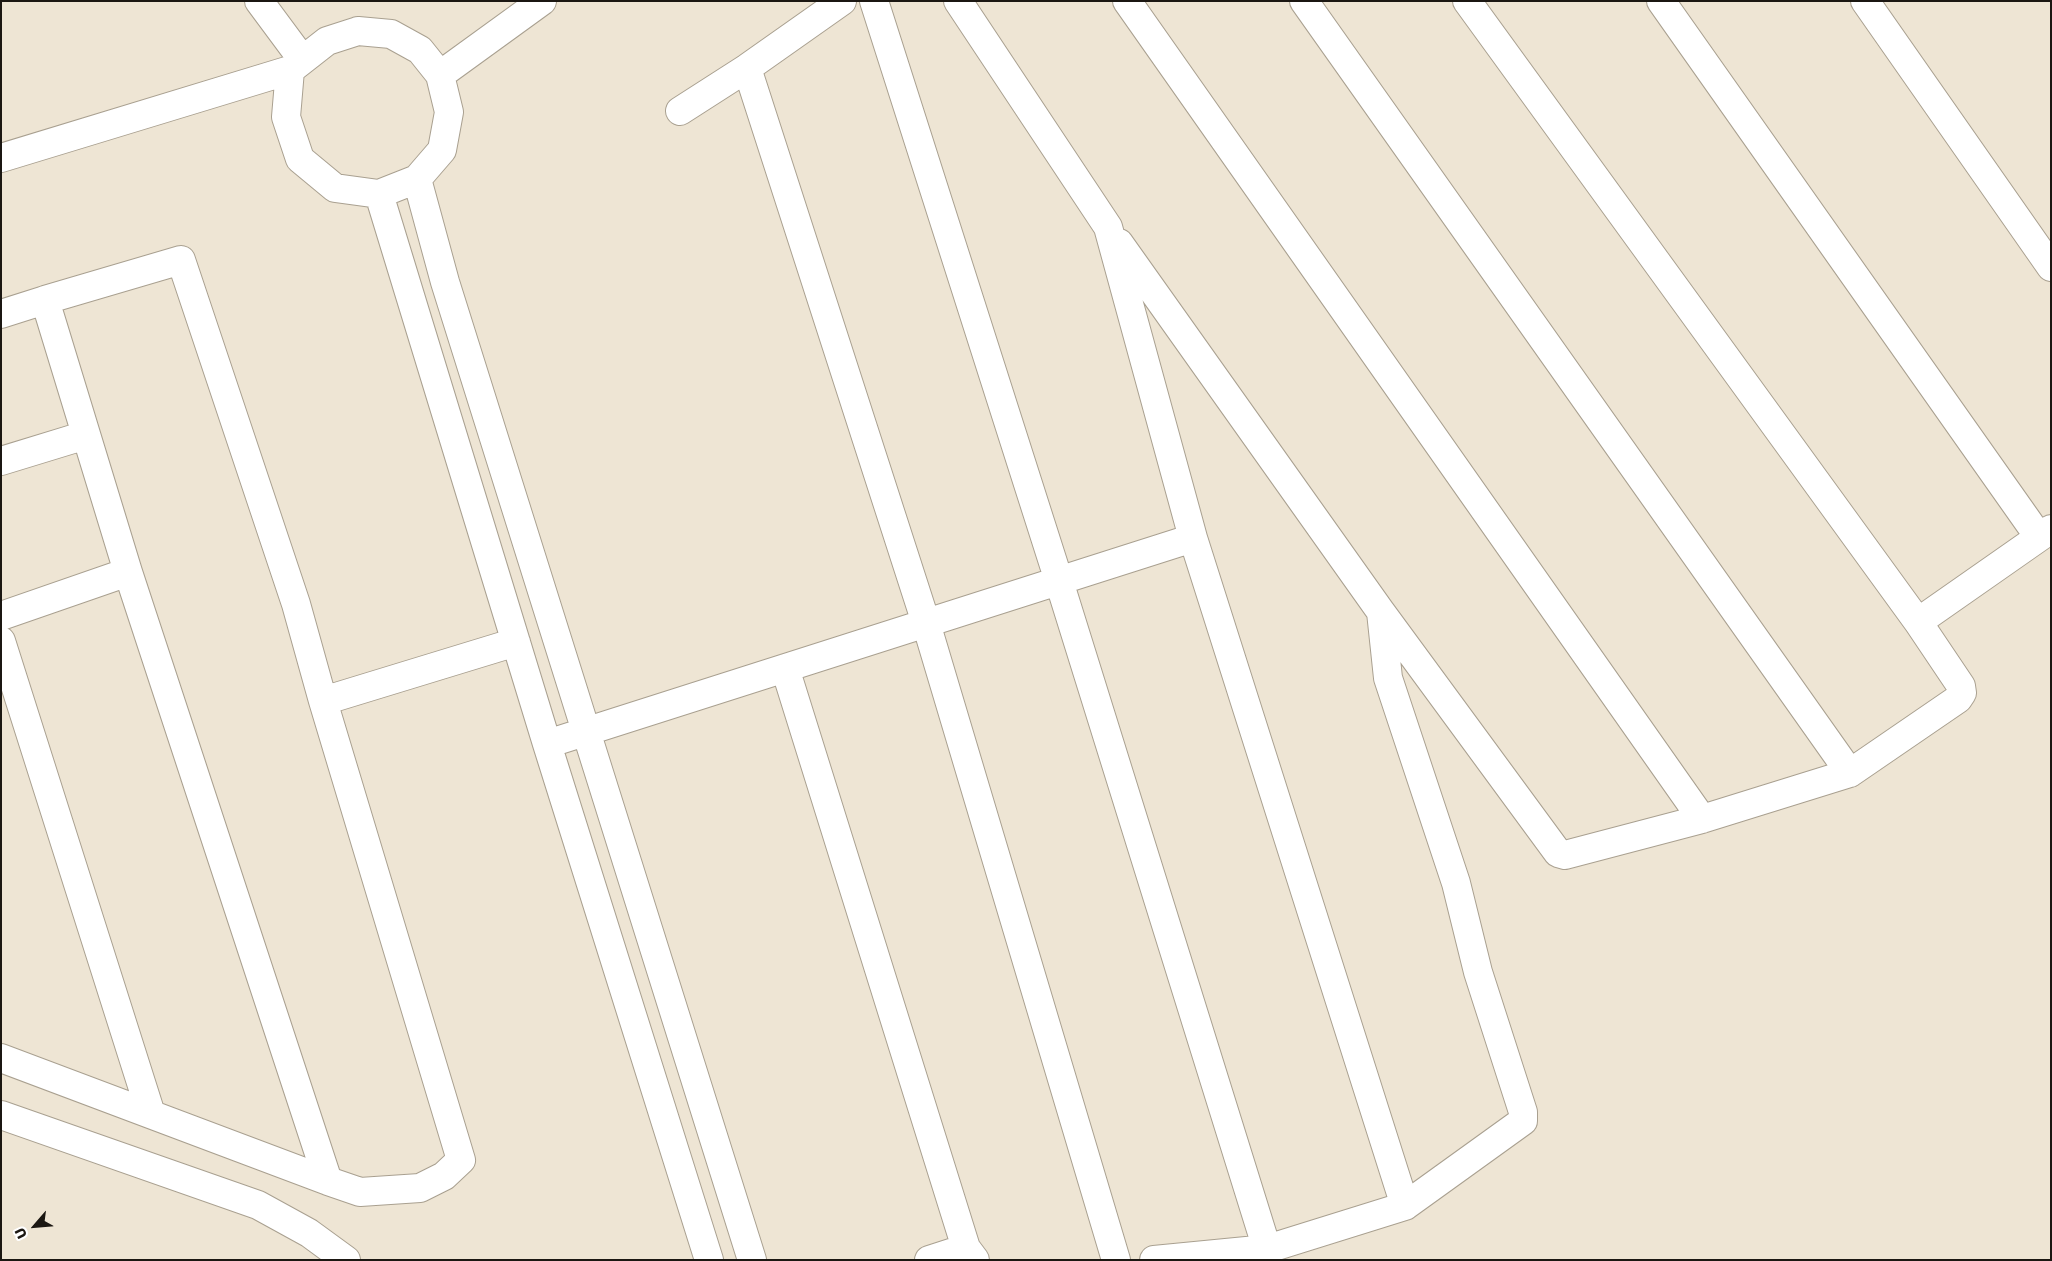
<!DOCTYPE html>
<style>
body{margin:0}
#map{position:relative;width:2052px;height:1261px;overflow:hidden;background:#eee5d4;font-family:Rubik,sans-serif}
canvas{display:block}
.frame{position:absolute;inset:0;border:2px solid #1b1712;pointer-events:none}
.north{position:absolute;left:10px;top:1201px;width:50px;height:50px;-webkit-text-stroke:4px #fff;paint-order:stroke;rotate:243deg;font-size:14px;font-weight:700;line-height:20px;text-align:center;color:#1b1712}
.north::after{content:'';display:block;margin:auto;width:18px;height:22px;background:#1b1712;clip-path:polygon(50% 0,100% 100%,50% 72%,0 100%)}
</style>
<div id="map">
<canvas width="2052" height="1261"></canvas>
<div class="frame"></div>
<div class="north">U</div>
</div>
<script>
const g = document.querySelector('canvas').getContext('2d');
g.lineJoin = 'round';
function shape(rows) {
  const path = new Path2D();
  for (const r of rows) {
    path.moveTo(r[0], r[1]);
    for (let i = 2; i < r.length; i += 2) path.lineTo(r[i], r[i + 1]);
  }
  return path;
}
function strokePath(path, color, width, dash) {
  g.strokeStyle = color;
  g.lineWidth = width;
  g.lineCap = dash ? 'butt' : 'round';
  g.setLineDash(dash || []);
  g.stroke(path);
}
const minor = shape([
 [259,1,302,59],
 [874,1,1059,581,1267,1249],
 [1127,1,1702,819],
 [1304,1,1850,773],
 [1661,1,2039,537],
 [1865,1,2051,267],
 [358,31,391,34,420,50,440,75,449,112,442,150,417,179,379,194,335,188,300,159,286,117,290,70,327,41,358,31],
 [747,68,926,623,1116,1260],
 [440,75,542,1],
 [680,111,747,68,842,1],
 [1,158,290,70],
 [417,179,445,282,752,1260],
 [379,194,547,744,709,1260],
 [1119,243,1381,612],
 [1,314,45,300],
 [1,461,86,435],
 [1193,538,1405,1206],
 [1,616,128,572],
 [1918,622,2051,529],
 [1,641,151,1114],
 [785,668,966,1248],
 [323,701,461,1160,444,1176,420,1188,360,1192,328,1181,128,572,45,300,181,260,296,604,323,701,516,642],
 [547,744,1193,538,1108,227,958,1],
 [1,1058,328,1181],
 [1,1115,258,1205,309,1233,346,1260],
 [929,1260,966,1248,975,1260],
 [1154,1260,1267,1249,1405,1206,1523,1121,1523,1112,1478,972,1456,883,1388,678,1381,612,1558,853,1565,855,1702,819,1850,773,1958,699,1962,693,1961,686,1918,622,1467,1]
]);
strokePath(minor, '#a9a090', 30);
strokePath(minor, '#fff', 28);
</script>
